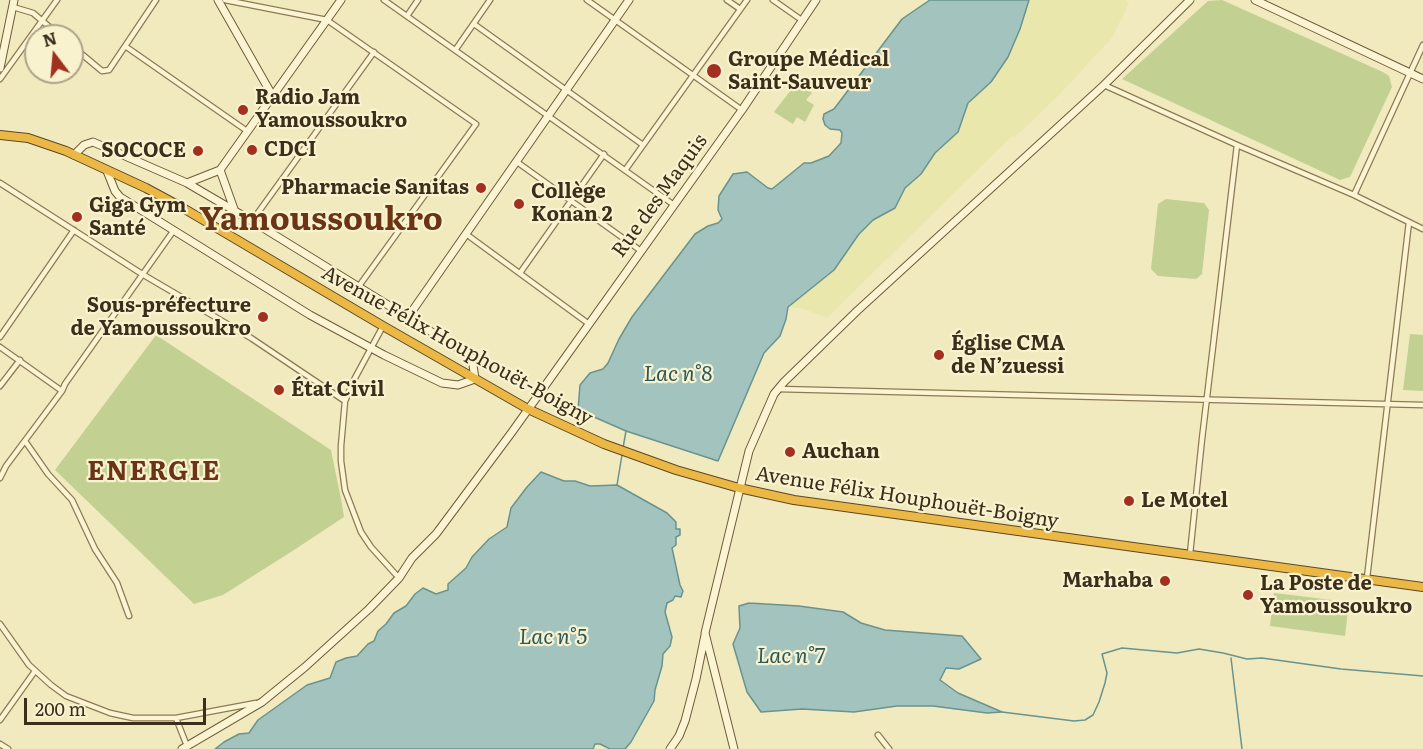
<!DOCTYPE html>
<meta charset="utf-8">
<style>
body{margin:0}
#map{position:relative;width:1423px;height:749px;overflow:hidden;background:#f2eabf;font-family:Literata,serif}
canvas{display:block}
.north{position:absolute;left:24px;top:24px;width:60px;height:60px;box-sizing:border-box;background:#f9f2cf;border:2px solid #ada487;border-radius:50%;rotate:344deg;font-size:16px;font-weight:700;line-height:24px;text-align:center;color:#3b2f1b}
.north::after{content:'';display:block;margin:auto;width:21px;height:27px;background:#a22f1f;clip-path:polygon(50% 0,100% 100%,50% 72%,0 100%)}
.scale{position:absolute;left:24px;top:698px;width:182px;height:27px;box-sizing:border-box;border:3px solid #3b2f1b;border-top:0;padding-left:8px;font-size:18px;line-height:21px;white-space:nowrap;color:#3b2f1b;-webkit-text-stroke:4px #f9f2cf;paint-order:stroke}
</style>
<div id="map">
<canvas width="1423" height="749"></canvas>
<div class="north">N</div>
<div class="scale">200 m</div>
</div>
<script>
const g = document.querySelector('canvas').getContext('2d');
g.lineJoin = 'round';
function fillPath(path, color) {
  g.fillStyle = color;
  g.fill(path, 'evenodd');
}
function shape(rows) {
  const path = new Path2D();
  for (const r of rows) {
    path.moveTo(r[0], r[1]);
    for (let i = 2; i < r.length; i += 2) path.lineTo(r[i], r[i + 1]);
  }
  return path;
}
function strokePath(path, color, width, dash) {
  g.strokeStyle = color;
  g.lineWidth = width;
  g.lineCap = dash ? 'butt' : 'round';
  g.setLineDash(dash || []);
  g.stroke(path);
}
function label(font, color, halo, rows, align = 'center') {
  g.font = font + ' Literata,serif';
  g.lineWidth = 4.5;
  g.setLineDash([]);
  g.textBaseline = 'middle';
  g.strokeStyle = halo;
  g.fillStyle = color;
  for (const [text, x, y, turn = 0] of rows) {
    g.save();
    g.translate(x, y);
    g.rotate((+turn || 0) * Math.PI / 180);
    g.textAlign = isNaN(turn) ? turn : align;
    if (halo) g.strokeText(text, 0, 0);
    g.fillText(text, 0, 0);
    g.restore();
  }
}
fillPath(shape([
 [1029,0,1126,0,1129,4,1111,39,1058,96,1014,138,1012,136,827,318,804,309,788,307,834,270,859,234,873,220,895,208,905,188,921,174,935,153,950,140,968,103,981,92,1020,29]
]), '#e9e7ab');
fillPath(shape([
 [1222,0,1383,72,1389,76,1392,87,1350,177,1340,180,1122,79,1208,1],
 [797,82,812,93,806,100,814,105,805,122,797,117,793,124,774,112],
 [1166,199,1204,203,1209,210,1202,274,1196,279,1158,276,1151,269,1158,204],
 [1410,334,1423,335,1423,391,1403,390],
 [156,335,331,450,342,504,344,517,294,550,223,595,194,604,55,470],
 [1274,593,1349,602,1345,636,1270,626]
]), '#c2d192');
const water = shape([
 [930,0,1029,0,1020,29,1008,57,991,82,968,103,958,132,935,153,921,174,905,188,895,208,873,220,859,234,834,270,788,307,786,319,780,336,764,353,718,461,626,431,578,410,580,385,590,373,603,369,608,363,619,339,632,317,695,234,708,226,718,223,722,219,718,210,719,196,733,174,747,172,768,188,772,189,804,163,811,163,829,156,841,143,842,133,840,130,830,129,825,125,823,119,824,114,834,109,902,19,930,0],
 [541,472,564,481,575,481,590,486,617,485,667,513,676,522,676,529,680,529,680,535,676,537,676,545,672,548,680,585,683,591,681,597,675,596,673,600,667,603,665,612,672,637,670,646,663,654,662,666,655,690,654,701,631,742,625,749,610,749,600,744,595,744,593,749,215,749,224,742,239,734,249,733,258,720,307,685,330,678,336,662,346,658,357,656,368,644,374,641,378,631,386,624,394,613,406,606,415,594,423,588,436,594,448,590,448,584,466,568,472,557,489,539,507,527,511,508,527,487,541,472],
 [749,603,799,606,843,612,861,623,885,630,962,636,981,659,959,669,946,668,940,680,958,693,1002,712,987,713,933,706,897,706,854,712,802,709,761,712,747,692,733,644,740,628,739,606,749,603]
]);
fillPath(water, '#a3c4be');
strokePath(water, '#69938e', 1.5);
strokePath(shape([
 [623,448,626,431],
 [617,485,622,455],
 [1231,658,1242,749],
 [1002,712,1074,721,1085,720,1093,715,1099,702,1105,683,1107,673,1102,654,1122,648,1177,653,1199,649,1223,653,1247,659,1262,658,1341,669,1423,676]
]), '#69938e', 1.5);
const street = shape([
 [225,0,327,20,476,124,359,286],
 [384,0,674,205],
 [587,0,742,110],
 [727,0,740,9],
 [773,0,803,21],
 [13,7,33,13,60,36],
 [407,16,418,0],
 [474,24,643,145],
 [72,46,102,71,109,70,156,0],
 [125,46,247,131],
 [456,49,490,0],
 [0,79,57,0],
 [1104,85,1237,145,1354,195,1423,229],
 [517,162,641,251],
 [626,169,747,0],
 [0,183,142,274,251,338,345,401],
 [1354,195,1423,45],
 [252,221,374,52],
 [466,234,589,324],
 [520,273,604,154],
 [383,326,355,378,345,401,341,446,341,461,345,490,361,532,371,547,399,578],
 [0,337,74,230],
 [0,347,62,391],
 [0,386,20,360],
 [778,389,1423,405],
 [25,441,48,474,72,500,95,549,117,583,129,616],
 [0,478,6,466,62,391,65,384,174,230],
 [1190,554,1202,439,1237,145],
 [1367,578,1409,222],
 [0,624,29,665,51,685,66,696,110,713,133,718,176,718,256,703],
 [176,718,187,746],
 [0,720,35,671],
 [878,735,889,749],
 [0,744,8,749]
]);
const secondary = shape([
 [218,0,272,95],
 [1255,0,1423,79],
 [0,68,14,0],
 [74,155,84,145,93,142,187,183,252,221,464,352,472,358,475,379,458,385,442,383,384,355,310,315,120,197,115,191,107,171],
 [220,170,234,209],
 [187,183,220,170,341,0],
 [408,317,629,0],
 [182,749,262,702,305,667,369,609,399,578,412,558,436,534,512,432,742,110,816,0],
 [670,749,679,736,685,721,696,679,705,635],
 [734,749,705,633,749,451,774,394,784,382,857,311,1104,85,1190,0]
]);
const highway = shape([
 [0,135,28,138,66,151,146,188,183,208,383,326,528,409,604,444,676,470,739,488,794,500,1423,587]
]);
strokePath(street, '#8d7a55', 7);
strokePath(secondary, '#6f5b39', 9);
strokePath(highway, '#5a472a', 10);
strokePath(street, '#fcf5d3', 4.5);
strokePath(secondary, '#fcf5d3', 7);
strokePath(highway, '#ebb846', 8);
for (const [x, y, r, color] of [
 [714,71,8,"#a22f1f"],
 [243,110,6,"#a22f1f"],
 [252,150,6,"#a22f1f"],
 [198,151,6,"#a22f1f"],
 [481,188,6,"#a22f1f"],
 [519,204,6,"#a22f1f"],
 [77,217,6,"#a22f1f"],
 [263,317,6,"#a22f1f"],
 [939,355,6,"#a22f1f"],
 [279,390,6,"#a22f1f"],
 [790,452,6,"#a22f1f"],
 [1129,501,6,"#a22f1f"],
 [1165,581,6,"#a22f1f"],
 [1248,595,6,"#a22f1f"]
]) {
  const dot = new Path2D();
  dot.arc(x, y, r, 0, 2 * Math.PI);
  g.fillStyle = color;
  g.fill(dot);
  strokePath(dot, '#f9f2cf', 2);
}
label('bold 20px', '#3b2f1b', '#f9f2cf', [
 ["Groupe Médical",728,60],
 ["Saint-Sauveur",728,83],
 ["Radio Jam",255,98],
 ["Yamoussoukro",255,121],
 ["CDCI",264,150],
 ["SOCOCE",186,151,"right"],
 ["Pharmacie Sanitas",469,188,"right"],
 ["Collège",531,192],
 ["Konan 2",531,215],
 ["Giga Gym",89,206],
 ["Santé",89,229],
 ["Sous-préfecture",251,306,"right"],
 ["de Yamoussoukro",251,329,"right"],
 ["Église CMA",951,344],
 ["de N’zuessi",951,367],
 ["État Civil",291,390],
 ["Auchan",802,452],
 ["Le Motel",1141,501],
 ["Marhaba",1153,581,"right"],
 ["La Poste de",1260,584],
 ["Yamoussoukro",1260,607]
], 'left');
label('20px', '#3b2f1b', '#f9f2cf', [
 ["Rue des Maquis",660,196,-54],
 ["Avenue Félix Houphouët-Boigny",457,346,29],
 ["Avenue Félix Houphouët-Boigny",907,498,9]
]);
label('italic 21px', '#29595c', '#f9f2cf', [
 ["Lac n°8",678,375],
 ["Lac n°5",553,638],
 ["Lac n°7",791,657]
]);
g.letterSpacing = '1.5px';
label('bold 26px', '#6c3416', '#f9f2cf', [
 ["ENERGIE",154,472]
]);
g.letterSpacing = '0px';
label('bold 32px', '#6c3416', '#f9f2cf', [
 ["Yamoussoukro",321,221]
]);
</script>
